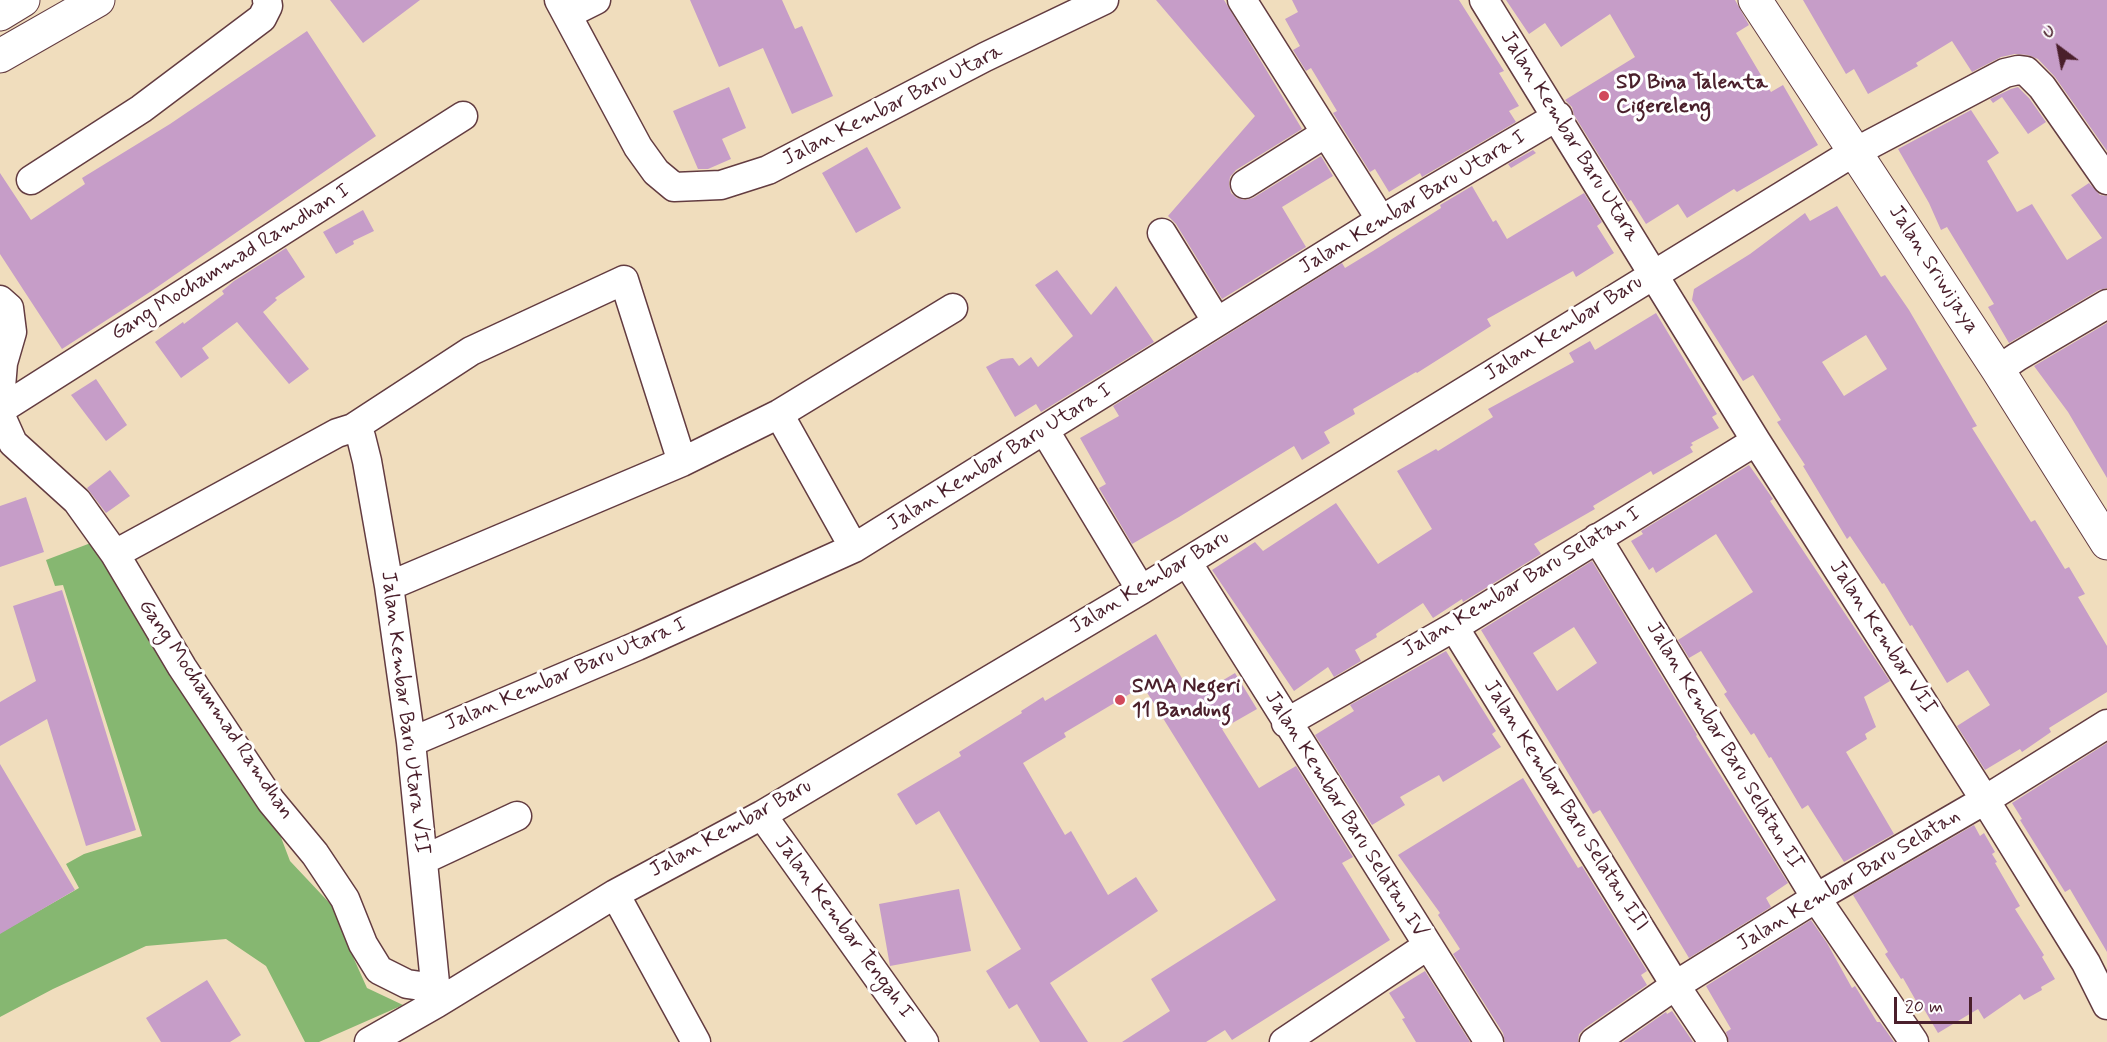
<!DOCTYPE html>
<style>
body{margin:0}
#map{position:relative;width:2107px;height:1042px;overflow:hidden;background:#f0ddbd;font-family:Mynerve,sans-serif}
canvas{display:block}
.north{position:absolute;left:2029px;top:18px;width:60px;height:60px;-webkit-text-stroke:4px #fff;paint-order:stroke;rotate:328deg;font-size:16px;font-weight:700;line-height:24px;text-align:center;color:#4a1f2b}
.north::after{content:'';display:block;margin:auto;width:21px;height:27px;background:#4a1f2b;clip-path:polygon(50% 0,100% 100%,50% 72%,0 100%)}
.scale{position:absolute;left:1894px;top:997px;width:78px;height:27px;box-sizing:border-box;border:3px solid #4a1f2b;border-top:0;padding-left:8px;font-size:18px;line-height:21px;white-space:nowrap;color:#4a1f2b;-webkit-text-stroke:4px #fff;paint-order:stroke}
</style>
<div id="map">
<canvas width="2107" height="1042"></canvas>
<div class="north">U</div>
<div class="scale">20 m</div>
</div>
<script>
const g = document.querySelector('canvas').getContext('2d');
g.lineJoin = 'round';
function fillPath(path, color) {
  g.fillStyle = color;
  g.fill(path, 'evenodd');
}
function shape(rows) {
  const path = new Path2D();
  for (const r of rows) {
    path.moveTo(r[0], r[1]);
    for (let i = 2; i < r.length; i += 2) path.lineTo(r[i], r[i + 1]);
  }
  return path;
}
function strokePath(path, color, width, dash) {
  g.strokeStyle = color;
  g.lineWidth = width;
  g.lineCap = dash ? 'butt' : 'round';
  g.setLineDash(dash || []);
  g.stroke(path);
}
function label(font, color, halo, rows, align = 'center') {
  g.font = font + ' Mynerve,sans-serif';
  g.lineWidth = 6;
  g.setLineDash([]);
  g.textBaseline = 'middle';
  g.strokeStyle = halo;
  g.fillStyle = color;
  for (const [text, x, y, turn = 0] of rows) {
    g.save();
    g.translate(x, y);
    g.rotate((+turn || 0) * Math.PI / 180);
    g.textAlign = isNaN(turn) ? turn : align;
    if (halo) g.strokeText(text, 0, 0);
    g.fillText(text, 0, 0);
    g.restore();
  }
}
fillPath(shape([
 [96,541,274,819,290,861,338,912,354,959,367,988,403,1005,319,1042,305,1042,266,966,226,939,146,946,53,989,0,1017,0,933,79,888,66,864,84,854,142,836,63,585,55,586,46,560]
]), '#86b771');
fillPath(shape([
 [330,0,420,0,363,43],
 [690,0,782,0,795,29,802,26,833,96,792,114,763,48,719,67],
 [1156,0,1224,0,1302,129,1236,170,1230,177,1229,184,1231,193,1237,198,1245,200,1253,198,1321,156,1333,176,1282,207,1306,247,1222,299,1176,224,1168,216,1255,116],
 [1292,0,1459,0,1504,71,1499,73,1519,106,1509,111,1516,122,1422,177,1420,173,1389,192,1375,169,1370,172,1333,113,1337,111,1311,68,1306,71,1293,50,1300,46,1285,19,1298,12],
 [1506,0,1735,0,1749,25,1736,33,1771,92,1783,85,1818,145,1737,192,1734,189,1687,218,1678,204,1646,224,1631,200,1628,202,1574,115,1572,107,1565,100,1635,57,1610,14,1561,47,1545,23,1529,34],
 [1803,0,2107,0,2107,151,2055,77,2038,59,2028,55,2015,54,2001,57,1972,72,1952,41,1916,63,1918,66,1868,94,1854,69,1846,74],
 [307,31,376,136,153,290,62,349,0,254,0,173,31,220,85,184,82,178,170,124],
 [729,87,746,128,722,139,731,159,708,169,698,169,673,111],
 [2018,87,2029,98,2046,122,2028,134,2002,97,1993,103,1990,99,2011,89],
 [1971,110,1999,153,1987,161,2017,212,2032,204,2067,260,2102,238,2071,195,2089,183,2100,195,2107,196,2107,288,2099,290,2009,343,1988,307,1994,304,1947,227,1941,230,1929,203,1898,149],
 [867,147,901,208,856,233,822,173],
 [1533,150,1536,153,1511,168,1508,164],
 [1472,186,1493,222,1496,220,1507,239,1584,193,1602,222,1597,226,1614,253,1576,277,1573,271,1487,319,1491,326,1417,373,1416,372,1353,409,1355,414,1324,432,1330,443,1302,460,1294,446,1179,517,1132,544,1099,488,1106,484,1080,438,1119,416,1113,406,1342,263,1345,268,1373,251,1441,208,1440,205],
 [1837,206,1881,277,1885,275,1909,310,1977,426,1972,428,2031,522,2035,520,2065,569,2069,567,2085,594,2078,597,2107,646,2107,692,2049,728,2051,732,2022,752,2020,749,1985,770,1957,726,1990,705,1968,670,1947,683,1912,625,1910,626,1884,583,1882,584,1850,536,1847,539,1803,466,1805,465,1777,422,1781,420,1753,375,1743,381,1692,300,1694,289,1750,254,1805,213,1810,221],
 [1866,335,1887,369,1844,396,1822,362],
 [363,210,374,231,353,241,354,244,336,254,323,232],
 [286,248,305,277,275,298,277,300,263,312,309,369,289,384,237,322,202,348,209,358,181,378,155,342,183,322,184,324,224,294,222,291,234,281],
 [1057,270,1091,315,1116,286,1154,342,1041,412,1036,404,1015,417,986,367,1001,359,1013,358,1019,366,1031,357,1038,367,1073,336,1035,285],
 [1656,313,1717,414,1712,417,1719,428,1691,443,1693,445,1690,447,1693,452,1653,475,1651,471,1593,506,1595,509,1534,544,1541,554,1463,602,1462,599,1433,618,1423,603,1376,634,1377,637,1355,650,1361,661,1334,677,1328,667,1294,691,1212,570,1255,542,1263,551,1336,503,1378,564,1432,529,1397,471,1436,449,1438,451,1493,417,1488,409,1574,362,1569,353,1590,341,1595,350],
 [2107,323,2107,478,2068,412,2034,366],
 [96,379,127,425,106,441,71,395],
 [1749,465,1773,499,1770,501,1890,681,1864,697,1876,727,1865,734,1867,739,1846,752,1894,834,1844,862,1808,805,1802,809,1771,757,1769,758,1754,733,1751,735,1724,694,1727,692,1701,651,1689,658,1678,640,1753,592,1716,534,1656,573,1653,567,1649,570,1631,541,1643,534,1641,531],
 [110,470,130,496,106,513,87,488],
 [26,497,44,552,0,567,0,506],
 [1592,561,1697,735,1696,736,1788,883,1766,898,1771,907,1689,958,1600,810,1593,814,1481,630],
 [1574,627,1597,663,1557,691,1533,653],
 [62,590,136,830,86,846,47,719,0,746,0,702,36,681,13,606],
 [1156,634,1190,692,1196,688,1200,694,1235,673,1257,709,1222,729,1259,788,1296,766,1353,857,1342,863,1390,940,1232,1040,1225,1030,1206,1042,1122,1042,1170,1011,1151,979,1276,900,1143,686,1064,733,1066,737,1023,763,1065,835,1071,831,1108,895,1136,877,1158,911,1050,983,1088,1042,1040,1042,1017,1004,1009,1009,986,971,1021,949,939,811,916,825,897,794,961,756,959,752,1022,713,1021,711,1043,697,1045,701],
 [1446,651,1496,731,1492,734,1501,747,1443,782,1439,775,1400,797,1405,805,1372,825,1315,735,1354,711,1350,705],
 [2107,743,2107,952,2070,889,2065,892,2020,820,2022,819,2012,803],
 [0,764,75,890,0,934],
 [1523,778,1578,868,1582,866,1647,971,1641,975,1647,985,1585,1028,1579,1034,1578,1042,1505,1042,1503,1033,1453,954,1460,949,1438,915,1440,913,1398,855],
 [1974,825,1980,836,1984,833,1995,852,1992,854,1997,862,1995,863,2020,906,2015,909,2044,955,2042,957,2055,979,2041,987,2042,990,2024,1000,2020,994,1984,1019,1978,1009,1938,1033,1921,1004,1919,1006,1903,978,1901,979,1885,954,1888,952,1853,895],
 [959,889,971,951,890,966,879,904],
 [1811,920,1827,943,1852,988,1855,986,1877,1022,1880,1022,1894,1042,1729,1042,1726,1032,1731,1029,1706,986],
 [1425,971,1470,1042,1416,1042,1402,1019,1405,1018,1389,993],
 [207,980,241,1035,230,1042,161,1042,146,1018],
 [1672,1011,1693,1042,1623,1042,1666,1012,1667,1014]
]), '#c69dc8');
const minor = shape([
 [559,0,638,147,656,172,674,187,721,185,768,170,985,57,1104,0],
 [1242,0,1381,220],
 [1484,0,1756,441,1985,800,2086,963,2107,1005],
 [568,14,596,0],
 [31,180,141,109,262,18,268,6,267,0],
 [1245,184,1326,133],
 [1162,233,1217,322],
 [0,300,9,308,12,332,3,363,0,399],
 [1998,370,2017,357,2107,304],
 [0,410,463,116],
 [0,414,13,443,77,501,115,554,182,667,271,801,315,854,345,899,363,944,379,970,407,984,435,988],
 [779,414,854,548],
 [353,428,361,437,367,461,389,586,411,742,437,1003],
 [1045,431,1141,590],
 [1597,538,1816,898,1914,1042],
 [115,554,337,433,353,428,471,351,624,280,682,462],
 [1187,562,1489,1042],
 [389,586,682,462,779,414,953,308],
 [1454,627,1677,988,1713,1042],
 [1286,723,1454,627,1756,441],
 [411,742,637,646,854,548,1381,220,1558,116],
 [762,815,924,1042],
 [423,860,517,816],
 [615,894,696,1042],
 [369,1042,437,1003,615,894,762,815,1141,590,1844,158,2005,73,2018,70,2026,71,2042,87,2107,180],
 [1284,1042,1427,946],
 [1594,1042,1676,985,1816,898,1985,800,2107,724]
]);
const major = shape([
 [1755,0,1998,370,2107,543],
 [0,14,23,0],
 [0,56,98,0]
]);
strokePath(minor, '#633c41', 31);
strokePath(major, '#633c41', 35);
strokePath(minor, '#fff', 28);
strokePath(major, '#fff', 33);
for (const [x, y, r, color] of [
 [1604,96,6,"#d1495b"],
 [1120,700,6,"#d1495b"]
]) {
  const dot = new Path2D();
  dot.arc(x, y, r, 0, 2 * Math.PI);
  g.fillStyle = color;
  g.fill(dot);
  strokePath(dot, '#fff', 2);
}
label('bold 21px', '#4a1f2b', '#fff', [
 ["SD Bina Talenta",1616,84],
 ["Cigereleng",1616,108],
 ["SMA Negeri",1132,688],
 ["11 Bandung",1132,712]
], 'left');
label('21px', '#4a1f2b', '#fff', [
 ["Jalan Kembar Baru Utara",893,106,-27],
 ["Jalan Kembar Baru Utara",1569,137,58],
 ["Jalan Kembar Baru Utara I",1413,203,-31],
 ["Gang Mochammad Ramdhan I",231,263,-32],
 ["Jalan Sriwijaya",1933,270,57],
 ["Jalan Kembar Baru",1564,329,-32],
 ["Jalan Kembar Baru Utara I",1000,458,-32],
 ["Jalan Kembar Baru",1150,583,-31],
 ["Jalan Kembar Baru Selatan I",1522,583,-31],
 ["Jalan Kembar VII",1882,638,57],
 ["Jalan Kembar Baru Utara I",566,675,-23],
 ["Gang Mochammad Ramdhan",215,710,56],
 ["Jalan Kembar Baru Utara VII",404,713,83],
 ["Jalan Kembar Baru Selatan II",1724,746,59],
 ["Jalan Kembar Baru Selatan III",1565,806,58],
 ["Jalan Kembar Baru Selatan IV",1345,815,58],
 ["Jalan Kembar Baru",731,829,-29],
 ["Jalan Kembar Baru Selatan",1849,881,-31],
 ["Jalan Kembar Tengah I",843,928,54]
]);
</script>
